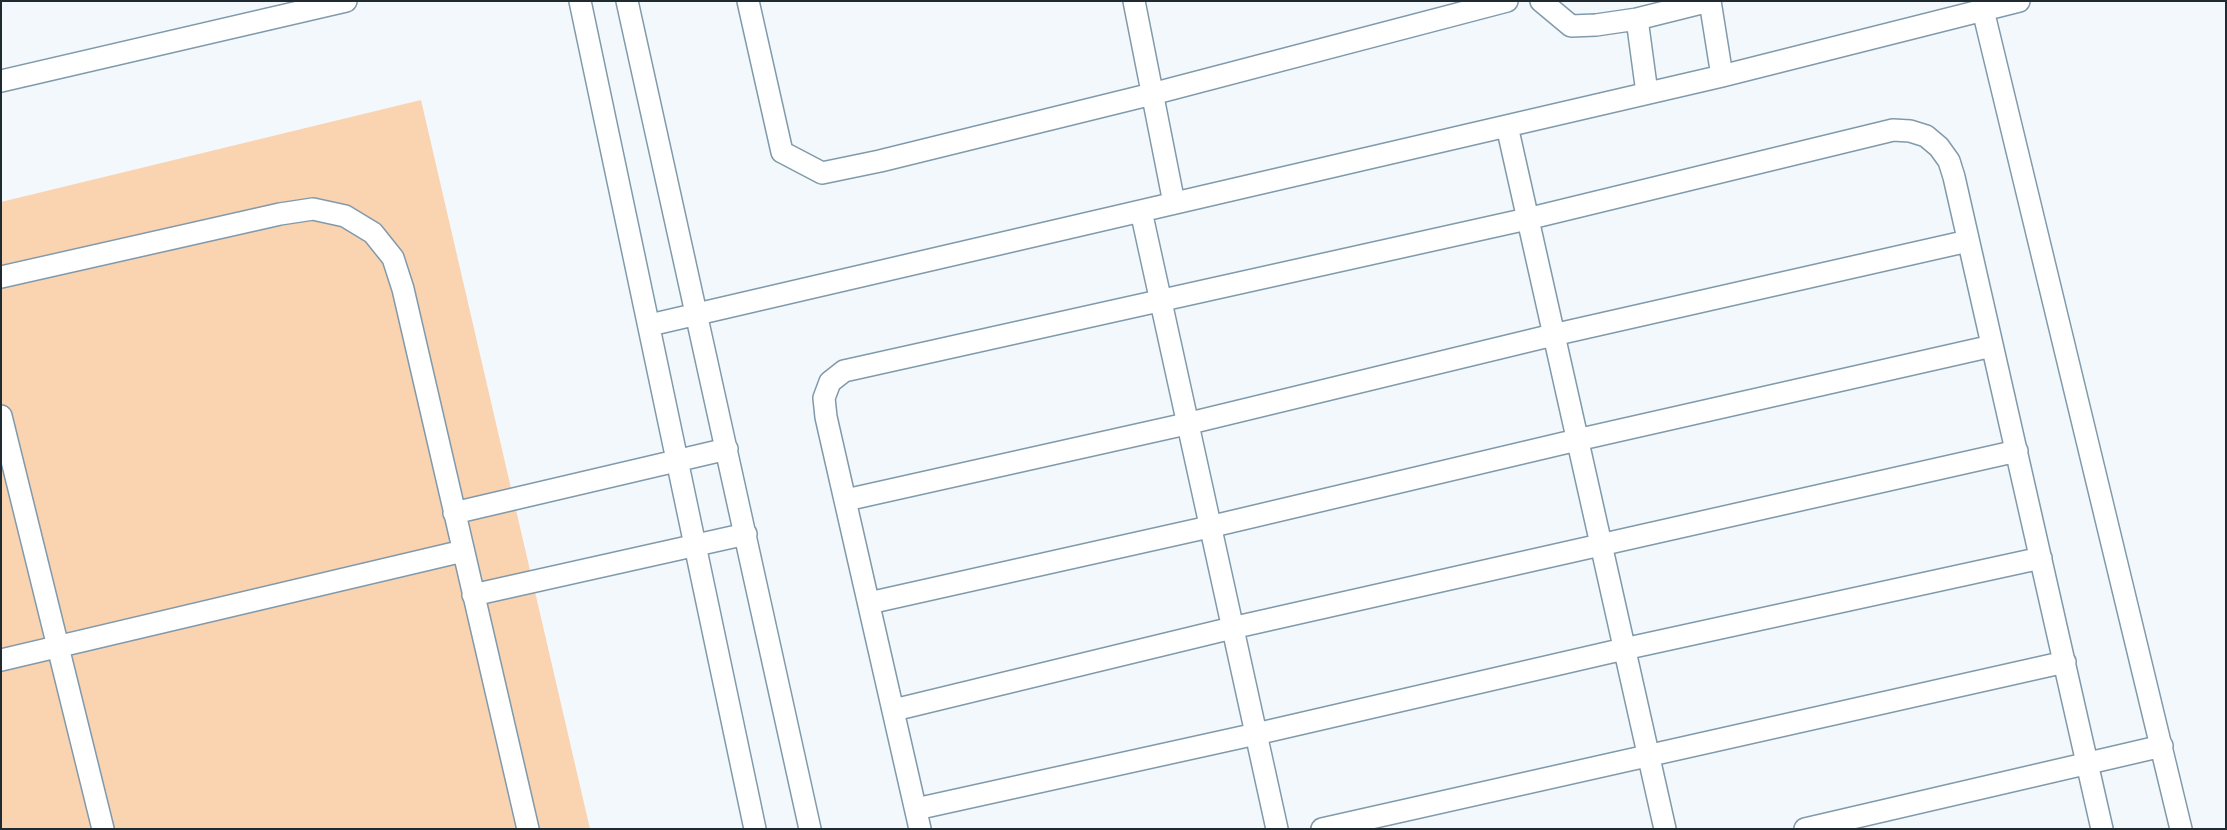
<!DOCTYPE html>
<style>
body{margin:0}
#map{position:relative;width:2227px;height:830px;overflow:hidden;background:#f3f8fc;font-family:"Source Sans 3",sans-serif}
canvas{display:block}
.frame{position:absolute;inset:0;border:2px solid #202a31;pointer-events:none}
</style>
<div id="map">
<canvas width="2227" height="830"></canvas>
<div class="frame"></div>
</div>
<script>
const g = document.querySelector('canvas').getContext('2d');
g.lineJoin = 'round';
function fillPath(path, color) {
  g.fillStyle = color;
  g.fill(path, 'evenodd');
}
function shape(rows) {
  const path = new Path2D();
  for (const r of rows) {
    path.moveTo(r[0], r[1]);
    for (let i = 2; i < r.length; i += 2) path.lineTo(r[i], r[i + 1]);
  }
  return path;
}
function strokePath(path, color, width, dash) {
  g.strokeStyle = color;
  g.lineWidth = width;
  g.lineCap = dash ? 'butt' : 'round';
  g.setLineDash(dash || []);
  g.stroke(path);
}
fillPath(shape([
 [421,100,590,829,1,829,1,202]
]), '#fad3b0');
const lane = shape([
 [580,1,755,829],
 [627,1,810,829],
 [748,1,782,152,822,173,880,161,1152,94,1507,1],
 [1134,1,1174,203],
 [1541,1,1571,26,1596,25,1637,19,1647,93],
 [1710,1,1722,76],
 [1983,10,2181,829],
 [1637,19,1709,1],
 [1,81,346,1],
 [1507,126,1665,829],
 [1141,211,1277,829],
 [1,277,280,214,313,209,345,216,373,233,393,258,403,289,528,829],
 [650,325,1722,76,2019,1],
 [1,416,103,829],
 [846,500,1186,424,1553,335,1968,241],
 [454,513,727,449],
 [473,595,746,534],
 [869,603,1209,527,1577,440,1992,346],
 [1,660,463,551],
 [894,710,1232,628,2017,451],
 [916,809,1256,734,1624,649,2041,558],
 [920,829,826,417,824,398,830,382,844,371,1527,219,1893,130,1910,131,1926,136,1939,147,1949,161,1954,177,2102,829],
 [1322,829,2065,662],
 [1805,829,2162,746]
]);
strokePath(lane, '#819aab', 24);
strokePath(lane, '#fff', 21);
</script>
